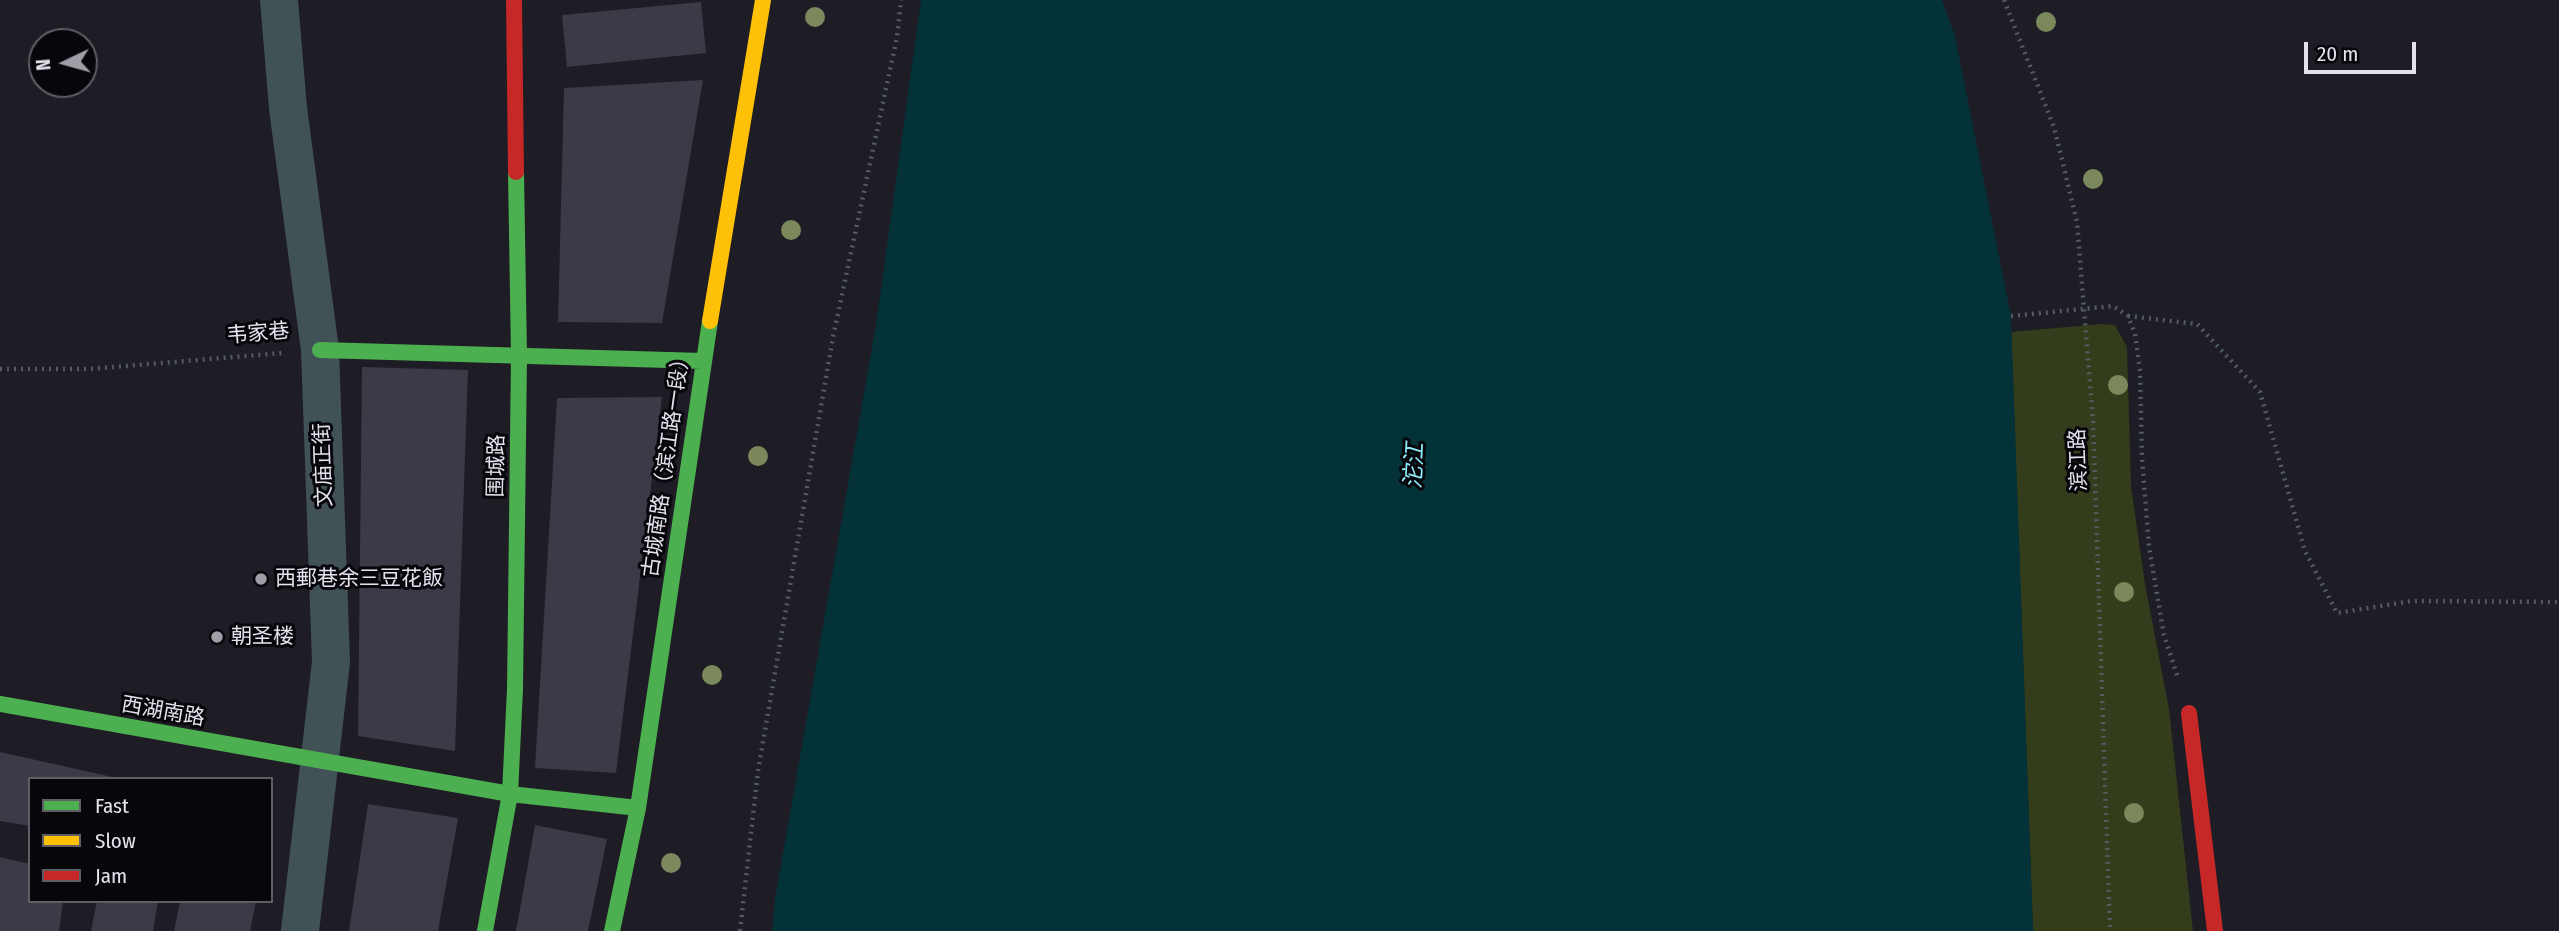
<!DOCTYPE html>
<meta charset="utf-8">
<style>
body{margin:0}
#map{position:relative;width:2559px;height:931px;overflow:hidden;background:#1e1c24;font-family:"Fira Sans Condensed",sans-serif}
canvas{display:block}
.legend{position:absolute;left:28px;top:777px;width:245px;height:126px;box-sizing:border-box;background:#07060b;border:2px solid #5f5e65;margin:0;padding:9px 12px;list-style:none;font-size:21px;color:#e4e2ec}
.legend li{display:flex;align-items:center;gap:14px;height:35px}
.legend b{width:35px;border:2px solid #5f5e65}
.north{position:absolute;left:28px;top:28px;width:70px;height:70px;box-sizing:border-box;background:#07060b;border:2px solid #5f5e65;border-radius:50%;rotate:265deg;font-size:19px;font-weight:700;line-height:28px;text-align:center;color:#e4e2ec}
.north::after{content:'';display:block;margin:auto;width:24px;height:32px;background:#9f9da6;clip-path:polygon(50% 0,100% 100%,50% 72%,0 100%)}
.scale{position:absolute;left:2304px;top:42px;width:112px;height:32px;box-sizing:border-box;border:4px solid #e4e2ec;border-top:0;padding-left:9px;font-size:21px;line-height:24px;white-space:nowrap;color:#e4e2ec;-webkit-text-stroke:5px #07060b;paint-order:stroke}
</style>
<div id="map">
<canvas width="2559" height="931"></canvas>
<ul class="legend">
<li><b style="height:9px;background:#4caf50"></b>Fast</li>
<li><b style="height:9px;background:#ffc107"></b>Slow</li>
<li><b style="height:9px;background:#c62828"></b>Jam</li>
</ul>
<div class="north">N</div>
<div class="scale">20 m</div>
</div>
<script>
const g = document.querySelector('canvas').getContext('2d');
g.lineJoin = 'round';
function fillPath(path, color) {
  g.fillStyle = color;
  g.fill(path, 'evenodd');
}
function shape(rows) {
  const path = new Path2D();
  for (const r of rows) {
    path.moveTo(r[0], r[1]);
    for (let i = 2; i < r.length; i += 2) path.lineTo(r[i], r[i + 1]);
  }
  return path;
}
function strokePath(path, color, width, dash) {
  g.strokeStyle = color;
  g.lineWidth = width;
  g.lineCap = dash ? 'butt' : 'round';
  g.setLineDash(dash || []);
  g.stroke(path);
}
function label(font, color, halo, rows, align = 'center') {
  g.font = font + ' "Fira Sans Condensed","Noto Sans SC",sans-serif';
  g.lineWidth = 6;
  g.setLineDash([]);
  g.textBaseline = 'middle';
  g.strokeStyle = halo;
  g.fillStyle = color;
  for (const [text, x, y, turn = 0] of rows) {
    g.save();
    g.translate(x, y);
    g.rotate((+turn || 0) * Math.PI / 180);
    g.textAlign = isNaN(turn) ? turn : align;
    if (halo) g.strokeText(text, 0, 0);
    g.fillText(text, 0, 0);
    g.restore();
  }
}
fillPath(shape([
 [2101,324,2115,325,2127,347,2131,486,2145,584,2169,709,2193,931,2033,931,2011,332]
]), '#333c1b');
fillPath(shape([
 [921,0,1942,0,1955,36,2011,316,2033,931,772,931,775,899,876,325]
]), '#033339');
fillPath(shape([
 [701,2,706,53,567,67,562,15],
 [703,80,662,323,558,322,564,88],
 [362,367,468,370,455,751,358,736],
 [662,397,616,773,535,768,557,398],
 [0,752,117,778,117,779,30,779,30,826,0,821],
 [368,804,458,818,438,931,349,931],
 [535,825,607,839,588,931,516,931],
 [0,857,30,864,30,901,63,901,59,931,0,931],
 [97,901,158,901,153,931,91,931],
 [180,901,256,901,250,931,174,931]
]), '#3d3947');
strokePath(shape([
 [2004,0,2054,127,2077,222,2093,421,2110,931],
 [2011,316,2113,306,2128,316,2135,334,2140,371,2142,458,2149,547,2164,635,2178,678],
 [2128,316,2197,324,2260,392,2305,551,2337,613,2412,601,2559,602],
 [0,369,89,369,282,353],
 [740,931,758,771,833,337,897,37,901,0]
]), '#525d60', 4.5, [2, 5]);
strokePath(shape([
 [279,0,288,108,320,350,331,662,300,931]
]), '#415256', 38);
strokePath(shape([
 [320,350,703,361],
 [0,704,510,794,638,808],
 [485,931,510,794,515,689,519,356,516,172],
 [612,931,638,808,710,321]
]), '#4caf50', 16);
strokePath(shape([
 [710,321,763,0]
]), '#ffc107', 16);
strokePath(shape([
 [514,0,516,172],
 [2189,713,2215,931]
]), '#c62828', 16);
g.fillStyle = '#7a885c';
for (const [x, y] of [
 [815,17],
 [2046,22],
 [2093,179],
 [791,230],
 [2118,385],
 [758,456],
 [2124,592],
 [712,675],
 [2134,813],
 [671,863]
]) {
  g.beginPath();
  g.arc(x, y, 10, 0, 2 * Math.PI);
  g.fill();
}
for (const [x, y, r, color] of [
 [261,579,7,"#9f9da6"],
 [217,637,7,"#9f9da6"]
]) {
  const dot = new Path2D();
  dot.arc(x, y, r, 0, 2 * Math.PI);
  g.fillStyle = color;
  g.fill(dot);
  strokePath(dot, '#07060b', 2.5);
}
label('21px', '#e4e2ec', '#07060b', [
 ["韦家巷",258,334,-5],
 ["滨江路",2079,460,-92],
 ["古城南路（滨江路一段）",667,463,-82],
 ["文庙正街",324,465,-92],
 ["围城路",497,466,-89],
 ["西湖南路",163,712,10]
]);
label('21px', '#e4e2ec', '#07060b', [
 ["西郵巷余三豆花飯",275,579],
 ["朝圣楼",231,637]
], 'left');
label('italic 23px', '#8eeefc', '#07060b', [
 ["沱江",1415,466,-87]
]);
</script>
